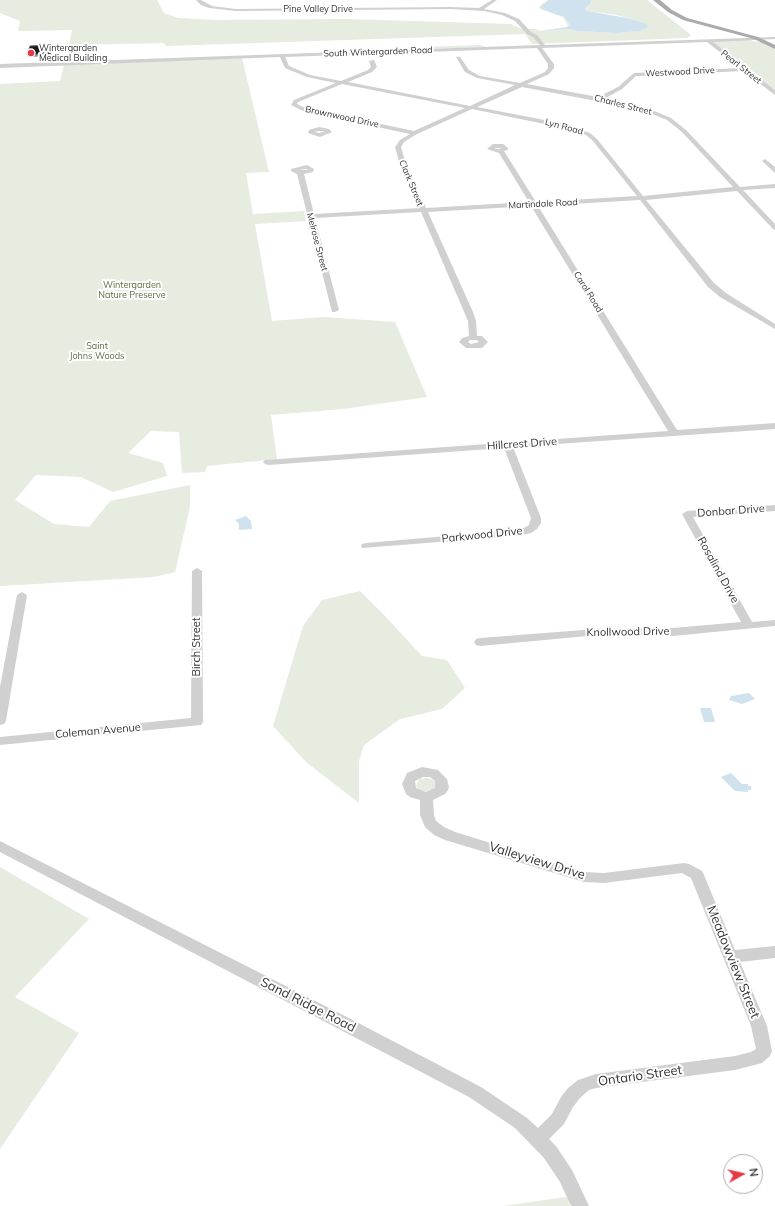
<!DOCTYPE html>
<style>
body{margin:0}
#map{position:relative;width:775px;height:1206px;overflow:hidden;background:#fff;font-family:Mulish,sans-serif}
canvas{display:block}
.north{position:absolute;left:723px;top:1154px;width:40px;height:40px;box-sizing:border-box;background:#fff;border:1px solid #adadad;border-radius:50%;rotate:82deg;font-size:11px;font-weight:700;line-height:16px;text-align:center;color:#333}
.north::after{content:'';display:block;margin:auto;width:14px;height:18px;background:#e63946;clip-path:polygon(50% 0,100% 100%,50% 72%,0 100%)}
</style>
<div id="map">
<canvas width="775" height="1206"></canvas>
<div class="north">N</div>
</div>
<script>
const g = document.querySelector('canvas').getContext('2d');
g.lineJoin = 'round';
function fillPath(path, color) {
  g.fillStyle = color;
  g.fill(path, 'evenodd');
}
function shape(rows) {
  const path = new Path2D();
  for (const r of rows) {
    path.moveTo(r[0], r[1]);
    for (let i = 2; i < r.length; i += 2) path.lineTo(r[i], r[i + 1]);
  }
  return path;
}
function strokePath(path, color, width, dash) {
  g.strokeStyle = color;
  g.lineWidth = width;
  g.lineCap = dash ? 'butt' : 'round';
  g.setLineDash(dash || []);
  g.stroke(path);
}
function label(font, color, halo, rows, align = 'center') {
  g.font = font + ' Mulish,sans-serif';
  g.lineWidth = 4;
  g.setLineDash([]);
  g.textBaseline = 'middle';
  g.strokeStyle = halo;
  g.fillStyle = color;
  for (const [text, x, y, turn = 0] of rows) {
    g.save();
    g.translate(x, y);
    g.rotate((+turn || 0) * Math.PI / 180);
    g.textAlign = isNaN(turn) ? turn : align;
    if (halo) g.strokeText(text, 0, 0);
    g.fillText(text, 0, 0);
    g.restore();
  }
}
fillPath(shape([
 [0,0,157,0,164,13,178,18,215,20,346,19,511,24,522,29,535,29,542,31,544,30,566,27,568,26,563,17,540,9,539,7,543,3,548,0,544,3,559,15,564,17,570,25,567,27,545,31,568,29,577,31,617,33,639,31,645,23,617,15,587,11,585,10,590,4,591,0,647,0,691,35,687,38,532,44,525,34,166,46,164,43,69,45,72,30,18,31,20,21,0,13],
 [750,39,753,40,751,41,761,42,775,49,775,90,714,43,714,41],
 [481,45,486,47,364,51,368,49],
 [242,58,269,172,246,173,253,214,304,211,306,221,255,224,272,321,324,317,395,322,427,397,343,409,271,415,277,459,207,466,205,472,182,473,179,432,151,431,128,453,163,463,167,476,113,492,81,477,36,475,15,500,54,524,89,527,110,501,190,485,190,507,175,572,154,577,0,586,0,84,60,81,64,65],
 [360,591,385,616,422,656,447,660,465,688,442,709,400,719,364,745,359,761,359,803,306,762,273,726,303,626,322,600],
 [426,778,432,779,436,783,436,788,428,792,419,790,416,786,419,779],
 [0,867,89,919,15,997,79,1033,0,1149],
 [567,1197,570,1206,503,1206,566,1197]
]), '#e6ecdf');
fillPath(shape([
 [548,0,591,0,590,4,585,9,587,11,627,18,645,23,649,27,639,31,617,33,577,31,568,29,544,31,567,27,570,25,564,17,542,9,541,7],
 [246,516,251,521,252,529,239,530,239,524,235,520],
 [749,693,755,699,742,704,729,700,731,696],
 [700,708,711,708,715,722,704,722],
 [731,773,742,784,748,784,748,786,751,786,751,790,748,790,748,792,735,791,721,777]
]), '#cfe2ee');
fillPath(shape([
 [196,0,201,0,212,6,236,9,450,7,479,8,492,0,497,0,484,9,505,13,519,19,531,32,537,35,545,45,775,37,775,39,713,42,775,90,775,95,743,71,639,76,636,76,622,89,604,99,654,111,671,118,686,130,740,187,775,184,775,188,743,190,775,224,775,230,773,229,737,191,646,200,714,283,726,293,775,324,775,329,720,297,708,287,640,200,538,206,677,430,775,423,775,429,513,447,541,518,541,523,537,529,531,533,516,536,362,548,361,546,362,544,366,543,516,530,524,528,529,525,531,518,504,448,268,465,265,464,263,462,265,460,668,431,531,206,428,212,473,312,476,321,477,336,482,336,488,342,482,348,466,348,459,342,462,338,469,336,468,321,421,212,315,218,339,310,335,312,332,312,297,174,291,171,291,169,307,165,314,169,313,172,304,174,314,214,420,208,399,161,395,147,400,140,410,134,303,111,291,105,294,100,336,83,307,77,285,68,280,57,0,68,0,64,540,45,533,37,527,34,515,21,502,15,484,11,450,9,236,11,209,8,201,5,196,0],
 [707,42,740,68,634,73,618,87,598,97,527,84,549,74,554,68,554,64,542,48,707,42],
 [537,48,548,64,548,68,545,72,520,83,480,76,469,70,460,57,456,57,465,72,477,78,515,85,470,106,348,82,372,72,377,67,374,60,369,61,371,67,368,70,341,81,310,75,289,66,285,57,537,48],
 [342,84,465,108,414,131,305,108,297,104,298,102,342,84],
 [522,87,618,105,650,113,667,120,682,132,733,187,643,196,597,139,590,133,560,123,477,107,522,87],
 [472,109,559,127,586,135,593,141,637,196,536,202,504,151,508,150,508,148,503,144,493,144,487,149,499,153,529,202,426,208,405,161,401,147,404,142,417,134,472,109],
 [494,148,502,148,498,149,494,148],
 [306,169,308,170,298,170,299,170,306,169],
 [470,340,477,340,479,342,471,344,468,342,470,340],
 [319,127,329,129,332,132,320,137,308,133,309,130,319,127],
 [319,131,325,131,320,133,314,132,319,131],
 [765,159,775,167,775,173,763,162,762,161,765,159],
 [775,505,775,511,693,517,752,622,775,620,775,626,673,636,609,634,480,646,476,645,474,642,476,639,480,638,609,628,673,628,741,622,682,514,687,511,775,505],
 [197,568,202,571,203,722,201,725,0,745,0,737,191,718,192,571,197,568],
 [22,592,27,595,6,721,4,724,0,725,0,687,17,595,22,592],
 [422,767,438,770,447,779,449,787,448,790,445,794,433,800,434,815,436,821,444,827,455,832,584,872,604,873,684,863,689,864,702,871,704,875,735,950,775,946,775,958,740,962,767,1026,772,1051,770,1056,762,1063,735,1070,596,1088,589,1090,580,1098,573,1107,564,1124,549,1139,556,1146,572,1170,589,1206,571,1206,560,1182,544,1158,515,1128,469,1097,0,852,0,841,343,1015,481,1087,527,1118,538,1128,552,1114,561,1097,568,1088,578,1080,596,1074,735,1056,751,1052,756,1049,751,1026,691,878,682,873,604,883,584,882,445,840,434,835,425,827,420,815,420,800,410,797,406,794,402,784,407,773,422,767],
 [423,777,430,777,435,781,435,788,426,792,416,788,415,781,423,777]
]), '#d0d0d0');
fillPath(shape([
 [653,0,660,0,672,10,687,18,758,37,775,45,775,49,754,39,683,20,668,12,653,0]
]), '#ababab');
fillPath(shape([
 [52,45,53,47,50,56,28,57,27,55]
]), '#8c8c8c');
fillPath(shape([
 [52,45,53,47,50,56,50,54]
]), '#5f5f5f');
const building = shape([
 [52,45,50,54,27,55,30,46,52,45]
]);
fillPath(building, '#1a1a1a');
strokePath(building, '#5f5f5f', 1);
for (const [x, y, r, color] of [
 [31,53,4,"#e63946"]
]) {
  const dot = new Path2D();
  dot.arc(x, y, r, 0, 2 * Math.PI);
  g.fillStyle = color;
  g.fill(dot);
  strokePath(dot, '#fff', 1.5);
}
label('9px', '#333', '#fff', [
 ["Pine Valley Drive",318,9],
 ["South Wintergarden Road",378,52,-2],
 ["Pearl Street",741,67,38],
 ["Westwood Drive",680,72,-3],
 ["Charles Street",623,105,14],
 ["Brownwood Drive",342,117,12],
 ["Lyn Road",564,127,15],
 ["Clark Street",411,183,67],
 ["Martindale Road",543,204,-3],
 ["Melrose Street",317,242,75],
 ["Carol Road",588,292,58]
]);
label('9px', '#333', '#fff', [
 ["Wintergarden",39,48],
 ["Medical Building",39,58]
], 'left');
label('9px', '#56703f', '#fff', [
 ["Wintergarden",132,285],
 ["Nature Preserve",132,295],
 ["Saint",97,346],
 ["Johns Woods",97,356]
]);
label('11px', '#333', '#fff', [
 ["Hillcrest Drive",522,444,-4],
 ["Donbar Drive",731,511,-4],
 ["Parkwood Drive",482,535,-6],
 ["Rosalind Drive",718,570,61],
 ["Knollwood Drive",628,632,-1],
 ["Birch Street",197,647,-90],
 ["Coleman Avenue",98,731,-5]
]);
label('13px', '#333', '#fff', [
 ["Valleyview Drive",537,861,17],
 ["Meadowview Street",733,962,68],
 ["Sand Ridge Road",308,1005,27],
 ["Ontario Street",640,1076,-8]
]);
</script>
